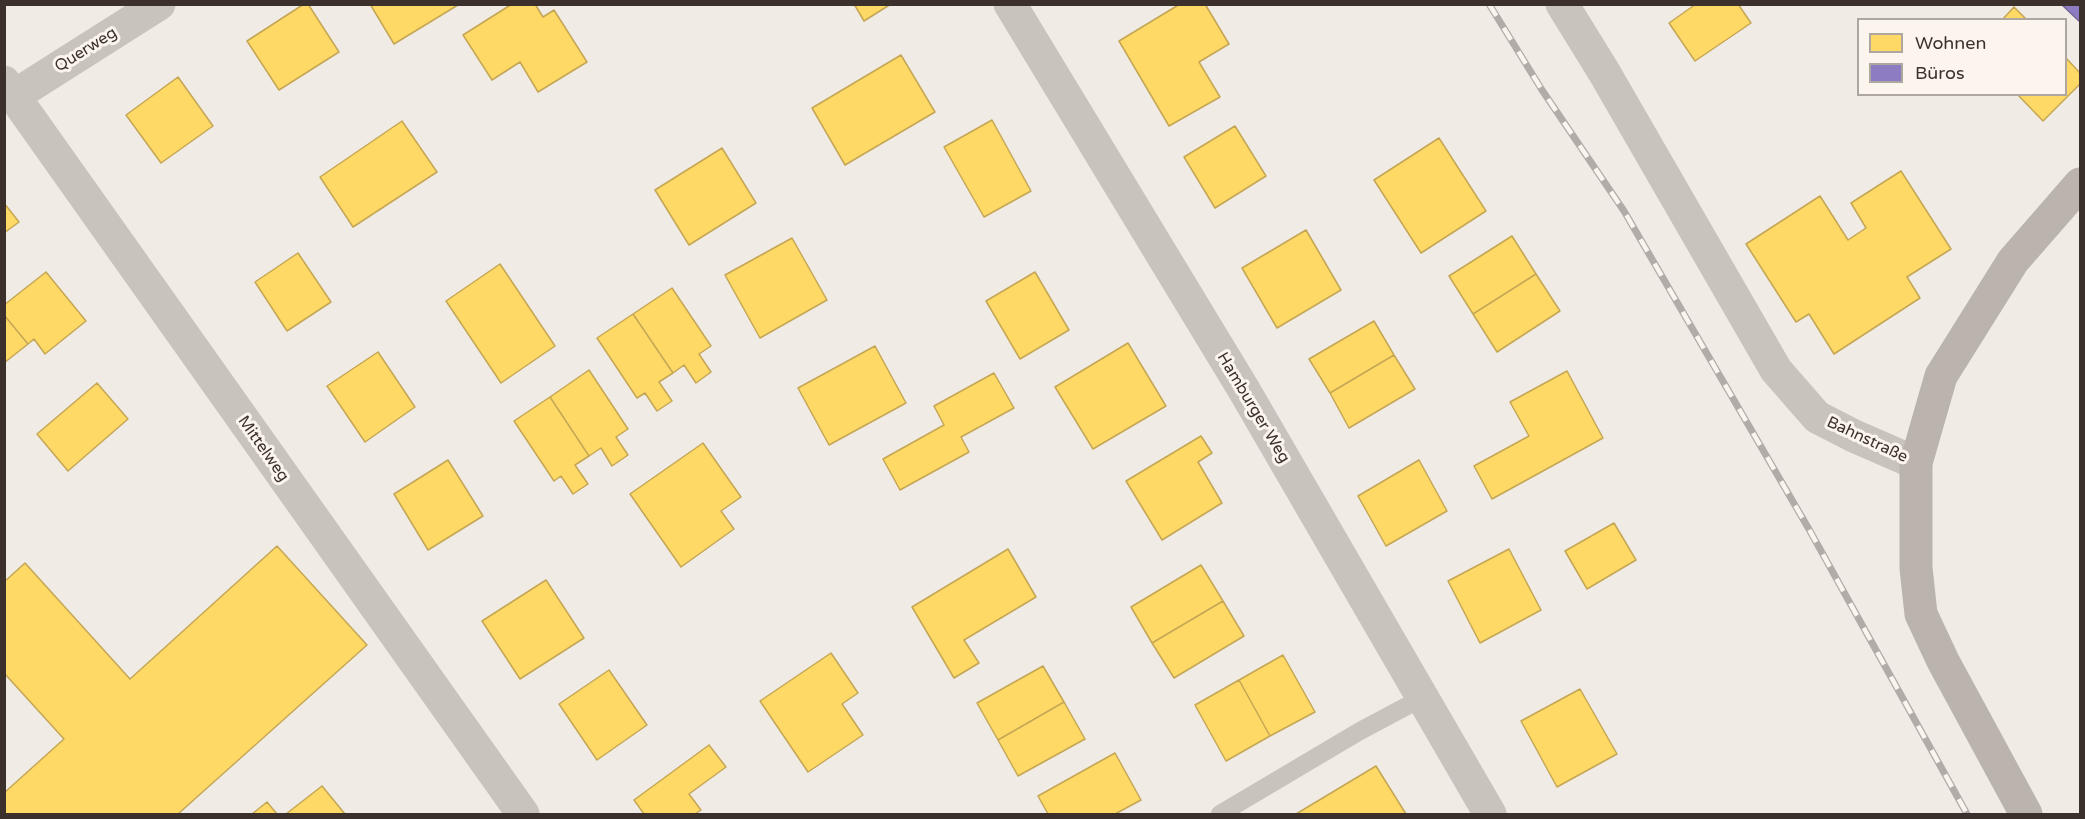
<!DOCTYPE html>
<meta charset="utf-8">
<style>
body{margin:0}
#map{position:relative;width:2085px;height:819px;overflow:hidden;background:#f0ebe5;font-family:"Varela Round",sans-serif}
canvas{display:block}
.frame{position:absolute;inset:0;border:6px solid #3b302b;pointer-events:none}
.legend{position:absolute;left:1857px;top:18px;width:210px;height:78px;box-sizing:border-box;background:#fbf5ee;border:2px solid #aea6a0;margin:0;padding:8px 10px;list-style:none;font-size:18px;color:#3b302b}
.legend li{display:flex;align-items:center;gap:12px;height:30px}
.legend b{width:30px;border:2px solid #aea6a0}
</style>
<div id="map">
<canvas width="2085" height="819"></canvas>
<div class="frame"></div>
<ul class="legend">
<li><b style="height:16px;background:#ffd966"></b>Wohnen</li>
<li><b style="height:16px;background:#8e7cc3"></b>Büros</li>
</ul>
</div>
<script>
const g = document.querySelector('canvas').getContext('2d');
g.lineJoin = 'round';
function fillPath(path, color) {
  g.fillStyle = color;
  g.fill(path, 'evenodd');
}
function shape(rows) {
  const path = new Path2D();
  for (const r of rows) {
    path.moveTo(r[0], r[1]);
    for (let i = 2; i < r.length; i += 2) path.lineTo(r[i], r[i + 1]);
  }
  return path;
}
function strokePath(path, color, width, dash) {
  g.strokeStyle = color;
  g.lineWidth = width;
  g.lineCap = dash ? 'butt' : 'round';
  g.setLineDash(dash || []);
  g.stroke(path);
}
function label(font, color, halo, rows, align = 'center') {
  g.font = font + ' "Varela Round",sans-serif';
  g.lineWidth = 6;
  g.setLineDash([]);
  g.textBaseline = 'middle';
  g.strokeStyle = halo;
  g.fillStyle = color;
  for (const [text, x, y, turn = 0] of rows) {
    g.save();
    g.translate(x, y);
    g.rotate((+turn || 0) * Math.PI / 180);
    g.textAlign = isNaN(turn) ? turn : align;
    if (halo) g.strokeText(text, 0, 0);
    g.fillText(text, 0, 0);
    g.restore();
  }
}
const homes = shape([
 [304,4,308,4,339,52,279,90,247,41,304,4],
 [370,4,457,4,458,5,394,44,370,4],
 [512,4,535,4,543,17,554,10,587,62,538,92,520,62,492,80,463,35,512,4],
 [854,4,891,4,864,21,854,4],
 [1180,4,1205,4,1229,44,1199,62,1220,97,1169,126,1119,41,1180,4],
 [1696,4,1738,4,1751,23,1695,61,1669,23,1696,4],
 [2014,7,2027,20,2002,20,2014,7],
 [901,55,935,112,845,165,812,108,901,55],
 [2066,58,2080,73,2080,84,2043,121,2017,94,2066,94,2066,58],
 [178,77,213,126,161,163,126,115,178,77],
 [992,120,1031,191,984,217,944,147,992,120],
 [402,121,437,172,353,227,320,177,402,121],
 [1235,126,1266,176,1215,208,1184,157,1235,126],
 [1439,138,1486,211,1421,253,1374,180,1439,138],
 [722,148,756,203,689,245,655,190,722,148],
 [1901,171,1951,249,1907,277,1920,298,1834,354,1809,314,1796,322,1746,244,1820,196,1848,240,1866,228,1851,203,1901,171],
 [4,203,19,222,4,233,4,203],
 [1306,230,1341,290,1277,328,1242,268,1306,230],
 [1512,236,1536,274,1473,314,1449,276,1512,236],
 [792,238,827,300,760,338,725,275,792,238],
 [298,253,331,302,287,331,255,282,298,253],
 [500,264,555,346,501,383,446,301,500,264],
 [46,272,86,321,45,354,34,339,28,344,4,315,4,305,46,272],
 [1035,272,1069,330,1020,359,986,301,1035,272],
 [1536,274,1560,311,1497,352,1473,314,1536,274],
 [672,288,711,346,699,354,711,372,696,383,684,365,673,373,633,314,672,288],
 [633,314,673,373,659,382,672,401,657,411,645,393,637,398,597,338,633,314],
 [4,315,28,344,4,363,4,315],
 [1374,321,1394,355,1330,393,1309,359,1374,321],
 [1128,343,1166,406,1093,449,1055,387,1128,343],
 [875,346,906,403,829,445,798,388,875,346],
 [378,352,415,407,365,442,327,386,378,352],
 [1394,355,1415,389,1349,428,1330,393,1394,355],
 [589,370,628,429,616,437,628,455,612,466,601,448,589,456,550,397,589,370],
 [1567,371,1603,438,1492,499,1474,466,1529,436,1510,402,1567,371],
 [994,373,1014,408,961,437,969,452,900,490,883,459,944,425,934,406,994,373],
 [97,383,128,419,68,471,37,434,97,383],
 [550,397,589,456,575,465,588,484,573,494,561,476,554,481,514,421,550,397],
 [1201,436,1212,453,1198,462,1222,503,1162,540,1126,481,1201,436],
 [703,443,741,497,721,511,734,529,681,567,630,494,703,443],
 [448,460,483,516,428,550,394,494,448,460],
 [1419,460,1447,511,1386,546,1358,496,1419,460],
 [1614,523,1636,560,1587,589,1565,551,1614,523],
 [277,546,367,645,178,814,4,814,4,793,64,739,4,673,4,582,25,563,130,679,277,546],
 [1008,549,1036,597,964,640,979,663,954,678,912,607,1008,549],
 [1509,549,1541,610,1480,643,1448,581,1509,549],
 [1201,565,1223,601,1152,643,1131,607,1201,565],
 [546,580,584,638,520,679,482,621,546,580],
 [1223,601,1244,636,1174,678,1152,643,1223,601],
 [831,653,858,693,842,704,863,735,808,772,760,701,831,653],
 [1283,655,1315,712,1270,736,1239,680,1283,655],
 [1043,666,1064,702,998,740,977,703,1043,666],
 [609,670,647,725,597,760,559,704,609,670],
 [1239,680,1270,736,1226,761,1195,705,1239,680],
 [1580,689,1617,754,1557,787,1521,721,1580,689],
 [1064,702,1085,739,1018,776,998,740,1064,702],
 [709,745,726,767,689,794,701,810,695,814,644,814,634,800,709,745],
 [1115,753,1141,800,1115,814,1048,814,1038,796,1115,753],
 [1376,766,1406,814,1296,814,1376,766],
 [322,786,345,814,286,814,322,786],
 [267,802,277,814,252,814,267,802]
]);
fillPath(homes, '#ffd966');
strokePath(homes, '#c4a654', 1.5);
const offices = shape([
 [2061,4,2080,4,2080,22,2061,4]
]);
fillPath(offices, '#8e7cc3');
strokePath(offices, '#756595', 1.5);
strokePath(shape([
 [1220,814,1360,731,1422,698]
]), '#c9c3be', 18);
strokePath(shape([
 [1010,4,1244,390,1490,814],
 [1562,4,1604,72,1776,370,1817,417,1854,436,1916,463],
 [4,82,523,814],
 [14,96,159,4]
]), '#c9c3be', 33);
strokePath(shape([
 [2026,814,1943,661,1921,614,1916,568,1916,463,1941,376,2013,261,2080,184]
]), '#bab3ae', 33);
const rail = shape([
 [1489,4,1542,90,1624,211,1810,531,1967,814]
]);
strokePath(rail, '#b1aca8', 7);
strokePath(rail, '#fbf5ee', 4.5, [14]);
label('16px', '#3b302b', '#fbf5ee', [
 ["Querweg",86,50,-32],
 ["Hamburger Weg",1253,408,59],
 ["Bahnstraße",1867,440,25],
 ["Mittelweg",263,449,55]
]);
</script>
